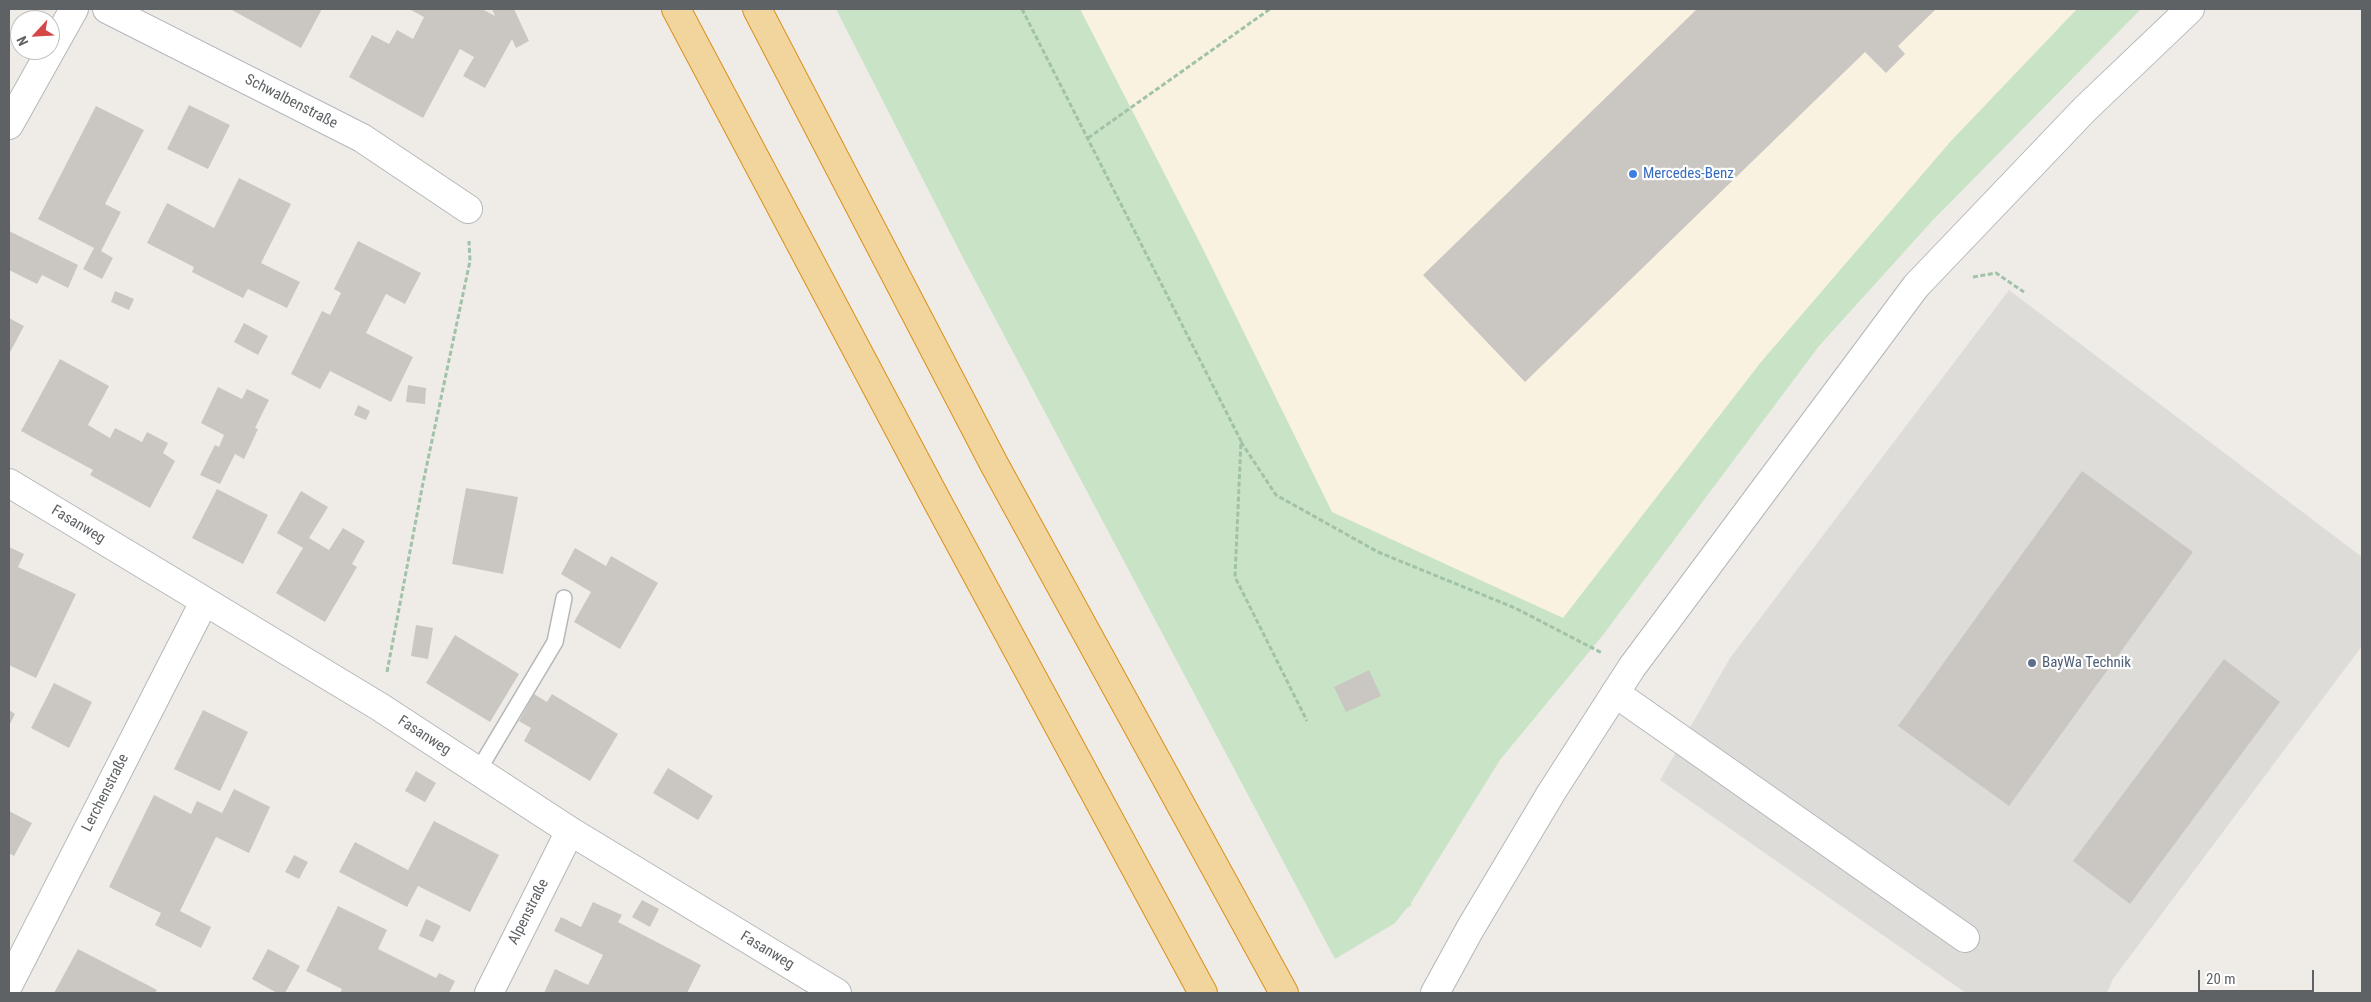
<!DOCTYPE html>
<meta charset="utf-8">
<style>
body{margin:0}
#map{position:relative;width:2371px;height:1002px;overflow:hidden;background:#efece7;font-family:"Roboto Condensed",sans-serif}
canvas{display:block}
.frame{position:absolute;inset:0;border:10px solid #5e6265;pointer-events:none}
.north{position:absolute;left:10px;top:10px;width:50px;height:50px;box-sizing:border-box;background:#fff;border:1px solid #bfc0c1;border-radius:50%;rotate:245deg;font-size:14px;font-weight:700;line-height:20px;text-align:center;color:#5e6265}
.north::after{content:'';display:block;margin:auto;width:18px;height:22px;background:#d54747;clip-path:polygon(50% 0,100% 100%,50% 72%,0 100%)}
.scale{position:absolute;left:2198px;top:970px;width:116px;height:22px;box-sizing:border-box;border:2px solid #5e6265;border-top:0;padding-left:6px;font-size:15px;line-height:18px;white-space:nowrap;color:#5e6265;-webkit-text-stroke:4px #fff;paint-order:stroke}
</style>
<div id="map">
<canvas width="2371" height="1002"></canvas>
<div class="frame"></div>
<div class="north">N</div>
<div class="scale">20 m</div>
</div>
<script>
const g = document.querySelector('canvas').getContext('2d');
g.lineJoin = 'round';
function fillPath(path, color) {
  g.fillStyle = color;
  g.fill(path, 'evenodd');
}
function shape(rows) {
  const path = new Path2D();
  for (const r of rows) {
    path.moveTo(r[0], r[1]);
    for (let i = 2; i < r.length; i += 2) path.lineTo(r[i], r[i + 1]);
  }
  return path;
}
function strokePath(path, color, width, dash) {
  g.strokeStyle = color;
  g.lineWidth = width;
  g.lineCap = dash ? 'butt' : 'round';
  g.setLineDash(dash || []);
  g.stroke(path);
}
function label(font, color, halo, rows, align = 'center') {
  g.font = font + ' "Roboto Condensed",sans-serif';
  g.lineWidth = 4.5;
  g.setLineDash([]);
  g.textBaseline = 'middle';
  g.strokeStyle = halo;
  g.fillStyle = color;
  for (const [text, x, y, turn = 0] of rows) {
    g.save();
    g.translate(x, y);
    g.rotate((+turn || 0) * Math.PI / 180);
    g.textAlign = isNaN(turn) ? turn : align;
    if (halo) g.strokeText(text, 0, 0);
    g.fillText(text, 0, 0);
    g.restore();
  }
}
fillPath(shape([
 [1080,9,2077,9,1951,141,1761,362,1563,619,1332,512,1202,247]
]), '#faf2e1');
fillPath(shape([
 [2009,290,2362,557,2362,646,2113,979,2107,993,1966,993,1660,780,1730,658]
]), '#dedcd9');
fillPath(shape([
 [836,9,1080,9,1202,247,1332,512,1563,618,1761,362,1951,141,2077,9,2141,9,1932,221,1819,346,1603,635,1500,760,1411,903,1412,905,1407,908,1395,923,1335,959,961,254]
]), '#c9e3c7');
fillPath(shape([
 [230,9,322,9,301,48],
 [409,9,482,9,495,16,492,9,514,9,529,41,516,48,512,39,485,88,463,76,474,57,460,49,423,118,349,77,372,35,389,44,397,30,413,39,424,17],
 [1697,9,1936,9,1898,46,1905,54,1886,73,1865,52,1525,382,1423,275],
 [189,105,230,125,208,169,167,149],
 [96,106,144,130,105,204,121,212,101,251,113,258,102,279,83,269,94,248,38,219],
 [239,178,291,204,261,263,300,282,287,308,248,289,243,298,192,272,194,267,147,243,167,203,214,228],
 [9,231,78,265,68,288,42,275,37,284,9,270],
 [358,241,421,273,405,304,386,294,366,333,413,357,391,402,330,371,320,389,291,374,322,311,330,315,341,293,334,289],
 [115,291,134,299,129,310,111,302],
 [9,318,24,326,9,354],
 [244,323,268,336,258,355,234,342],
 [60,359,109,386,88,425,110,438,115,428,142,442,147,432,168,443,163,453,175,461,150,508,90,475,93,470,21,431],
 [408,385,426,388,425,404,406,402],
 [218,387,242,399,247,389,269,400,255,428,258,429,244,459,235,454,220,484,200,475,215,445,219,447,224,435,201,423],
 [358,405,370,411,366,420,354,415],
 [2082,471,2193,552,2009,806,1898,726],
 [466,488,518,497,503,574,452,564],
 [217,489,268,515,243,564,192,538],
 [301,491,328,507,309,538,329,550,343,528,365,541,352,564,357,567,325,622,276,593,303,548,277,533],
 [9,547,24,554,18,567,76,594,36,678,9,665],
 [575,548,606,566,611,556,658,583,620,649,574,622,591,592,561,574],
 [416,625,433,628,428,659,411,656],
 [455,635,519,674,490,722,426,683],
 [2224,659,2280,702,2130,904,2073,861],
 [1369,670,1381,696,1346,712,1334,687],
 [54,683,92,702,69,748,31,728],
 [534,694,547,702,552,694,618,734,590,781,524,741,531,728,519,721],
 [9,710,15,714,9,726],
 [203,710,248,732,220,791,174,769],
 [668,768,713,796,698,820,653,793],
 [416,771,436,783,425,802,405,791],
 [234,789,270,807,249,853,216,837,180,911,211,927,201,948,155,925,161,913,109,887,154,795,191,814,197,801,222,813],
 [9,811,32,823,14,856,9,853],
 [434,821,499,855,470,912,418,886,407,907,339,872,355,842,408,870],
 [294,855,308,862,299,879,285,872],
 [642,900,659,909,650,927,632,917],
 [593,902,622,915,618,922,701,965,687,993,544,993,555,969,588,985,603,955,554,931,561,917,581,927],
 [338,906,387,930,378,949,436,978,439,973,455,981,449,993,340,993,342,989,306,971],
 [426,919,441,926,433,942,419,936],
 [78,949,157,990,155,993,54,993],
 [268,949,300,966,285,993,277,993,252,979]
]), '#cac7c3');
const service = shape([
 [478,771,555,642,564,598]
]);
const minor = shape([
 [107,9,362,138,468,209],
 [9,125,74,9],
 [9,483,380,707,570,831,837,993],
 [1615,693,1965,938],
 [9,984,204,602],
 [489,993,570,831]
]);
const secondary = shape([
 [1435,993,1470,929,1551,793,1632,667,1916,286,2085,109,2190,9]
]);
const motorway = shape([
 [676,9,937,501,1203,993],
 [757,9,994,464,1284,993]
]);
strokePath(service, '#b4b7ba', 18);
strokePath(minor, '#b4b7ba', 30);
strokePath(secondary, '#b3b6ba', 30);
strokePath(motorway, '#da901c', 30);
strokePath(shape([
 [1022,9,1241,441,1235,577,1307,721],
 [1088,138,1270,9],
 [1973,277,1996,273,2024,292],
 [1241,442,1276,495,1378,552,1515,608,1602,653],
 [387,672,423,483,470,261,469,241]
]), '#a0c3a8', 3, [5, 2.5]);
strokePath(service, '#fff', 15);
strokePath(minor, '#fff', 28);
strokePath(secondary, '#fff', 28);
strokePath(motorway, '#f1d59c', 28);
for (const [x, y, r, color] of [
 [1633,174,5,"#3f7fe0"],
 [2032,663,5,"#5c6f8a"]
]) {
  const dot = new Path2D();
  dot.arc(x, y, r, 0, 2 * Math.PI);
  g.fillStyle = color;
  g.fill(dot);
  strokePath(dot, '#fff', 2);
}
label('15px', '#5e6265', '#fff', [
 ["Schwalbenstraße",291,102,27],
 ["Fasanweg",78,525,31],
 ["Fasanweg",424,736,33],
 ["Lerchenstraße",106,793,-63],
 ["Alpenstraße",529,912,-63],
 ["Fasanweg",767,951,31]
]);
label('15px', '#366cbe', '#fff', [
 ["Mercedes-Benz",1643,174]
], 'left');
label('15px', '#4e5e75', '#fff', [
 ["BayWa Technik",2042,663]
], 'left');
</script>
